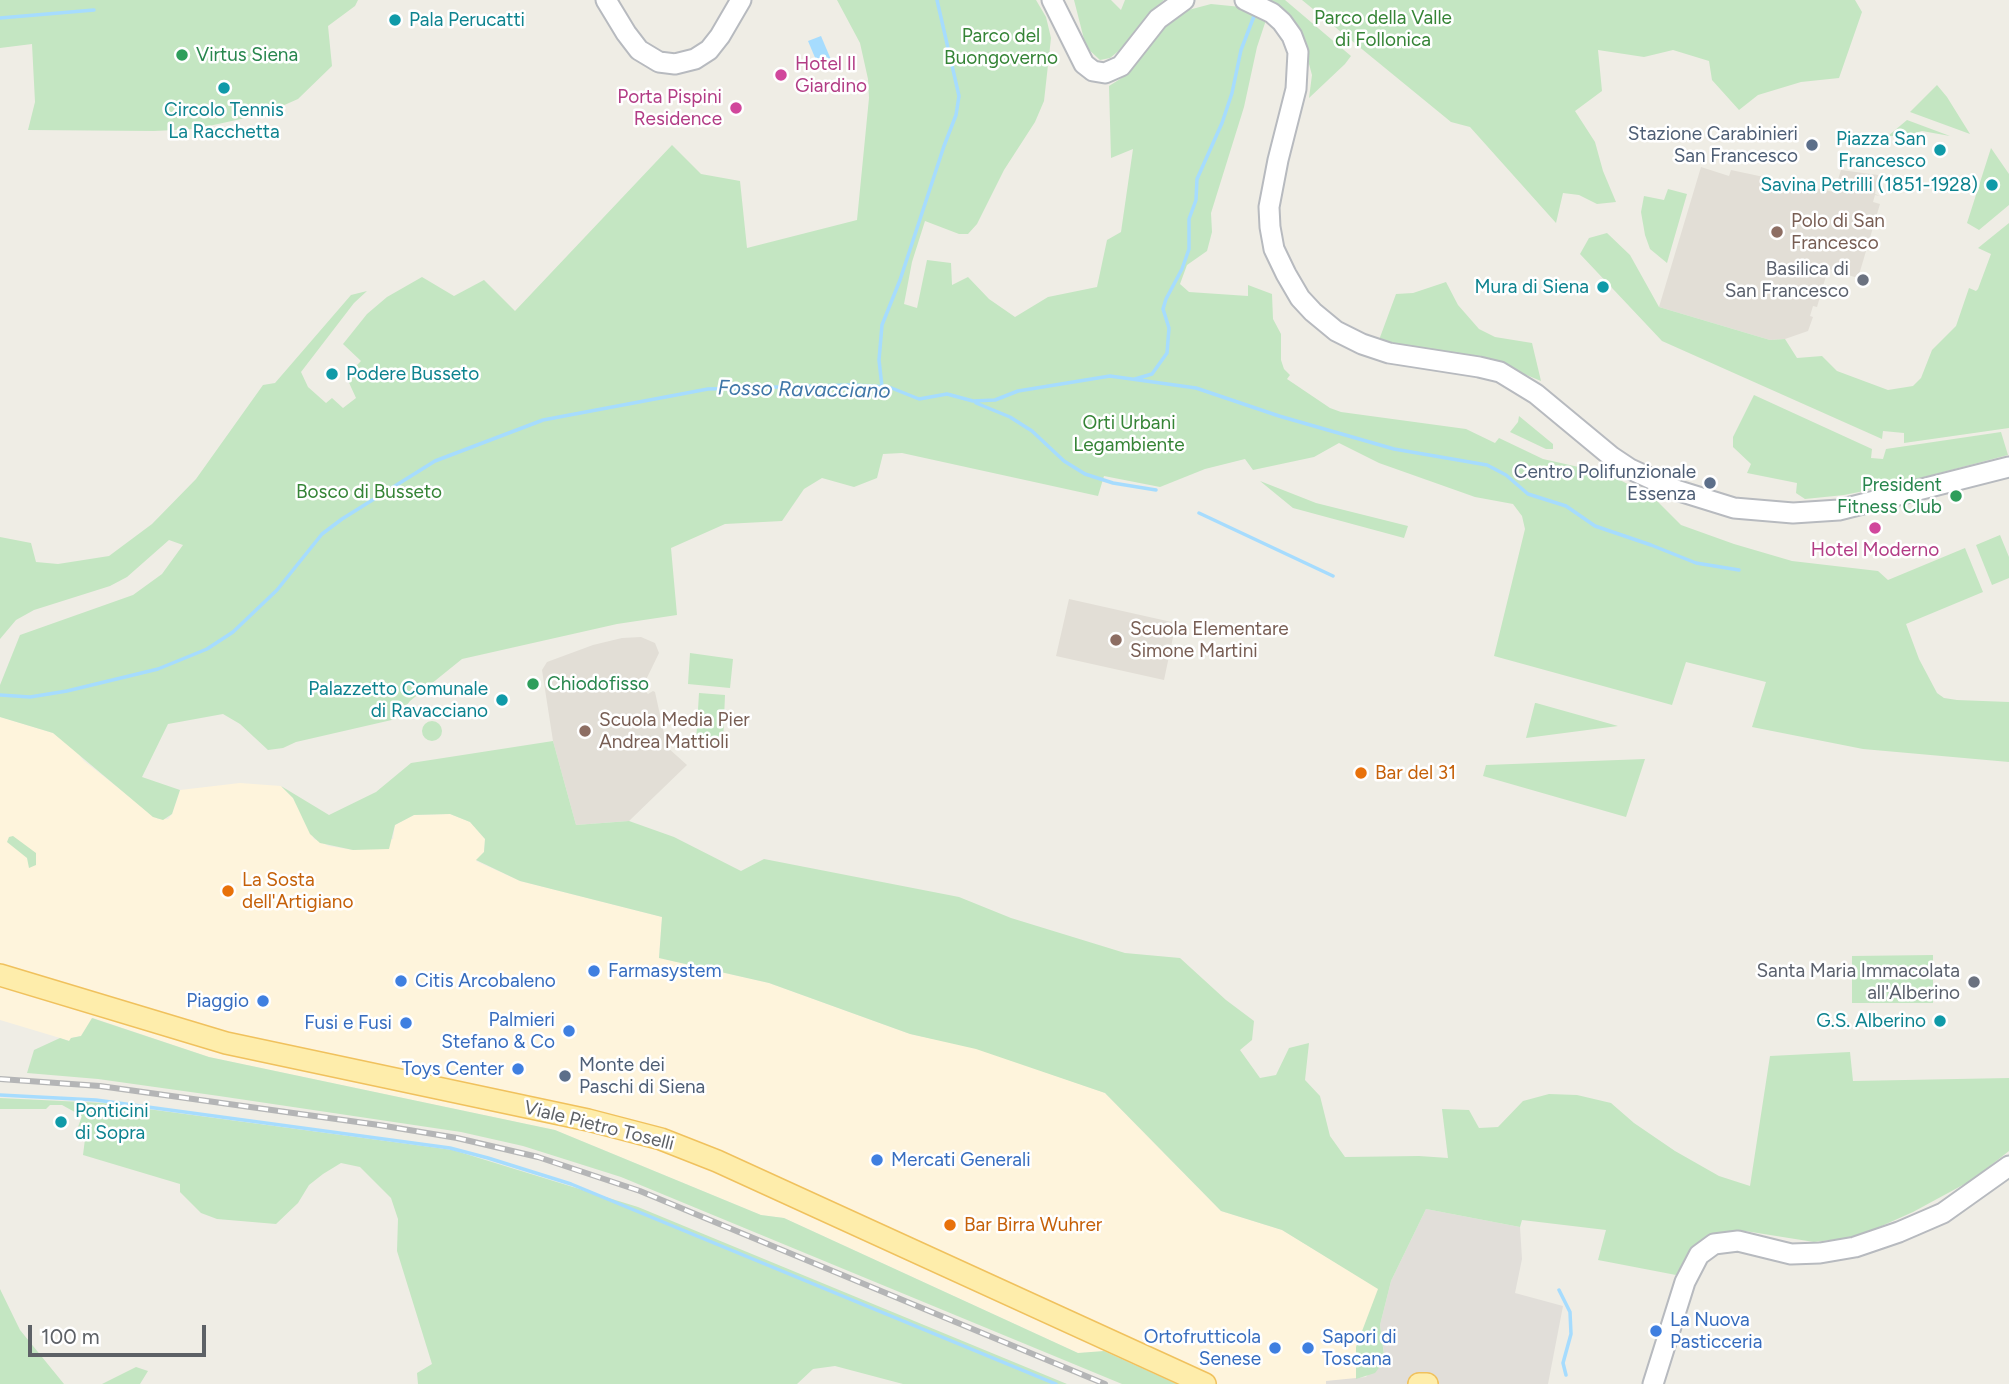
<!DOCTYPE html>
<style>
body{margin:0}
#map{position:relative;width:2009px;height:1384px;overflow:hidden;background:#efede5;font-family:Figtree,sans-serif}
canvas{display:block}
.scale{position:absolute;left:28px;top:1325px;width:178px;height:32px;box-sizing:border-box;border:4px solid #5d6166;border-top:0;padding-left:9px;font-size:21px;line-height:24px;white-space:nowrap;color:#5d6166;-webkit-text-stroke:5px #fff;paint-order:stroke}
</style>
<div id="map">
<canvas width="2009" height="1384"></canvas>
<div class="scale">100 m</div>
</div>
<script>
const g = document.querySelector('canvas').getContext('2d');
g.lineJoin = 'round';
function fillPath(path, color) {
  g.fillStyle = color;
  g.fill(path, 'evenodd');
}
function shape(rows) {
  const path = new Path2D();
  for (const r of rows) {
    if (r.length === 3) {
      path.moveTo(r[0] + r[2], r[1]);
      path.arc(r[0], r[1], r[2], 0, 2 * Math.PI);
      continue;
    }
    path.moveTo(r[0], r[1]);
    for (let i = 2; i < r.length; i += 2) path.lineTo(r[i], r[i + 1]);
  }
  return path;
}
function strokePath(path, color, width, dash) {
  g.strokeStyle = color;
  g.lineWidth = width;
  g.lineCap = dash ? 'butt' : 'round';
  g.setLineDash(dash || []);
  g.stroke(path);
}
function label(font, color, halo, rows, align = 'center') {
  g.font = font + ' Figtree,sans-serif';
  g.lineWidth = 5;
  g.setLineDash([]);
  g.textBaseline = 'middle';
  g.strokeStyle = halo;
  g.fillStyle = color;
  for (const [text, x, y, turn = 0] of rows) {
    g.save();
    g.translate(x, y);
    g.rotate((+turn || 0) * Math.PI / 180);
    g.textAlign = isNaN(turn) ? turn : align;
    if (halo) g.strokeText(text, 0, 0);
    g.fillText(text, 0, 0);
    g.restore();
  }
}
fillPath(shape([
 [0,717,53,733,75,750,84,761,158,819,168,819,172,814,180,790,240,783,281,786,293,798,314,839,329,846,353,850,393,839,395,825,414,815,450,814,470,822,485,839,484,852,476,861,520,881,662,917,659,958,769,983,910,1034,976,1048,1105,1093,1221,1211,1282,1230,1379,1289,1356,1347,1356,1379,1327,1381,1326,1384,1177,1384,1104,1352,1078,1353,784,1218,761,1215,555,1130,209,1057,93,1018,81,1036,71,1038,70,1041,0,1020]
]), '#fef4dc');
fillPath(shape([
 [1426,1209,1520,1227,1522,1259,1515,1293,1563,1306,1548,1384,1326,1384,1326,1381,1366,1377,1384,1354,1380,1325,1391,1281]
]), '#e1ded9');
fillPath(shape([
 [1701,167,1729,176,1731,170,1834,192,1841,170,1878,175,1875,194,1880,196,1875,195,1873,202,1880,204,1858,278,1828,269,1817,307,1813,306,1810,316,1813,317,1808,331,1785,339,1770,340,1659,307],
 [1069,599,1176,623,1164,680,1056,656],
 [641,637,655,643,659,653,642,688,648,694,653,691,655,692,667,747,687,765,629,821,576,825,553,741,542,670,547,662,593,645,622,638]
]), '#e2ded6');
fillPath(shape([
 [0,0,358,0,355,6,328,26,332,66,298,99,264,114,195,129,154,131,28,130,35,102,32,44,0,48],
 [837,0,1036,0,1046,17,1051,38,1044,101,1035,122,1004,170,977,224,968,234,959,234,925,221,912,262,904,304,917,308,927,260,951,263,952,285,968,277,989,299,1015,317,1048,297,1097,287,1107,240,1121,232,1133,149,1111,158,1109,86,1128,74,1162,28,1181,12,1211,4,1241,7,1266,20,1257,47,1244,107,1211,213,1212,232,1207,251,1187,265,1180,284,1189,292,1248,296,1248,285,1272,294,1273,319,1281,334,1281,360,1284,369,1290,375,1287,379,1330,408,1341,412,1466,429,1495,443,1499,438,1543,459,1592,470,1620,480,1654,498,1681,525,1734,544,1792,561,1878,571,1888,580,1965,548,1983,592,1906,624,1919,659,1937,693,1944,698,1957,700,2009,702,2009,762,1863,749,1752,727,1766,682,1686,662,1672,705,1494,656,1525,529,1522,516,1513,504,1475,497,1379,463,1339,443,1314,457,1253,470,1245,459,1205,469,1160,487,1104,476,1098,496,902,453,883,454,877,478,854,487,822,478,804,489,782,521,725,524,671,548,677,615,617,624,462,659,410,701,396,719,296,742,283,748,268,750,240,724,223,714,168,724,142,777,180,790,172,814,163,820,153,817,53,733,0,717,0,685,20,635,133,595,162,574,183,545,169,540,127,577,110,586,34,610,16,620,0,639,0,537,31,543,36,562,58,564,109,556,152,524,196,479,263,385,275,383,351,295,367,291,354,303,301,372,308,387,326,403,332,398,343,408,356,398,346,376,361,361,343,344,367,314,387,297,422,277,454,296,484,280,515,311,672,145,701,174,740,181,747,248,857,220,869,98,868,79,860,43],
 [1074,0,1111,0,1121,10,1125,0,1164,0,1152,11,1132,40,1110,58,1100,60,1086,47],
 [1269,0,1285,0,1351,56,1345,64,1309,98,1312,75,1300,31,1282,9],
 [1302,0,1855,0,1862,12,1839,78,1801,82,1758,95,1739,110,1712,80,1709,61,1673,50,1644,57,1598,50,1602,91,1575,111,1595,142,1603,171,1616,202,1597,204,1579,195,1563,193,1556,223,1470,127,1451,122],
 [1937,85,1947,97,1970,134,1910,112],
 [1907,120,1950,136,1922,131,1904,136,1888,136],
 [1991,148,2009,174,2009,205,1979,230,1967,223],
 [1668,189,1687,194,1667,263,1650,249,1645,235,1641,212,1644,196,1664,200],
 [2009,223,2009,428,1904,443,1904,433,1883,431,1882,439,1662,341,1580,254,1589,238,1607,233,1630,255,1659,307,1770,340,1785,339,1797,358,1822,356,1837,371,1888,390,1913,386,1921,378,1932,350,1956,326,1969,288,1976,291,1978,289,1991,254,1978,248],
 [1446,282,1458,305,1479,329,1495,337,1532,343,1541,381,1485,358,1398,345,1379,340,1396,294,1413,293],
 [1754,395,1872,449,1871,458,1883,459,1886,449,2001,432,2008,455,1894,485,1844,495,1805,499,1796,493,1797,483,1747,473,1751,464,1733,447,1733,437],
 [1519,416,1553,444,1553,449,1546,449,1510,432,1518,422],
 [1260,481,1316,503,1408,526,1404,538,1293,508],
 [2000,535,2009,557,2009,578,1992,585,1976,545],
 [690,653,733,659,730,688,688,684],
 [699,693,725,695,723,744,696,743],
 [1535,703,1536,703,1618,726,1526,738],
 [432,731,10],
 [553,741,576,825,629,821,674,837,741,871,764,859,959,897,1011,918,1125,953,1180,958,1226,1000,1254,1021,1252,1040,1240,1050,1260,1078,1276,1075,1289,1048,1309,1043,1305,1080,1320,1096,1330,1136,1345,1157,1419,1156,1448,1158,1442,1109,1469,1110,1479,1128,1498,1127,1523,1101,1549,1094,1577,1095,1611,1103,1634,1123,1675,1151,1719,1176,1750,1186,1770,1056,1850,1052,1853,1081,2009,1078,2009,1151,1972,1180,1913,1212,1857,1237,1814,1242,1745,1231,1716,1235,1694,1245,1676,1275,1598,1260,1606,1230,1522,1220,1520,1227,1426,1209,1391,1281,1380,1325,1384,1355,1382,1364,1375,1373,1356,1379,1356,1347,1378,1289,1282,1230,1221,1211,1105,1093,976,1049,910,1034,769,983,659,958,662,917,520,881,476,860,484,852,485,839,470,822,450,814,414,815,395,825,389,849,353,850,320,843,310,834,293,798,281,786,329,815,376,792,411,763],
 [1645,759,1626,817,1483,776,1486,765],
 [13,836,36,853,36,865,29,868,27,858,7,842,9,837],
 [1933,955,1933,1003,1852,1003,1852,956],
 [92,1018,209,1057,555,1130,761,1215,784,1218,1078,1353,1104,1351,1177,1384,1122,1384,621,1177,523,1146,461,1132,219,1096,98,1079,27,1073,34,1050,60,1038,69,1041,71,1038,81,1036],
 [0,1098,103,1103,453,1150,638,1207,1067,1384,903,1384,835,1366,813,1369,797,1384,418,1384,417,1373,432,1364,397,1251,398,1219,391,1198,360,1167,341,1163,323,1174,309,1185,298,1203,276,1224,217,1219,201,1213,180,1192,180,1184,83,1155,85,1139,79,1136,78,1127,82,1116,62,1105,50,1105,46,1109,0,1109],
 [0,1289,20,1330,64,1384,0,1384],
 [136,1367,148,1371,140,1384,102,1384]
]), '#c4e6c2');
fillPath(shape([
 [821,36,832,62,819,67,808,41]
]), '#a6dcfe');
strokePath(shape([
 [0,18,94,10],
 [1135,379,1152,374,1167,353,1169,328,1163,309,1166,299,1182,269,1189,249,1189,219,1196,200,1197,179,1222,123,1232,93,1241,50,1256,11],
 [882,387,879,360,882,325,900,280,944,146,956,115,959,96,937,0],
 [976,403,1010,417,1032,431,1064,461,1085,474,1113,483,1156,490],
 [1199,513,1333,576],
 [0,695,30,697,67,691,158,669,207,649,233,632,277,590,322,534,342,519,435,461,543,420,708,389,851,385,889,387,919,399,947,394,973,401,995,400,1018,391,1110,376,1196,388,1279,416,1394,449,1487,465,1506,475,1528,494,1566,506,1595,526,1651,545,1696,563,1739,570],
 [0,1095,96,1100,450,1148,488,1158,571,1184,1056,1384],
 [1559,1290,1570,1312,1571,1334,1563,1363,1566,1375]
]), '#a6dcfe', 3.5);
const secondary = shape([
 [606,0,626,33,639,50,659,62,675,64,695,59,709,50,720,36,741,0],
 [1052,0,1084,64,1093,71,1105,73,1121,66,1158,19,1184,0],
 [1245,0,1272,13,1282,22,1292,36,1298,52,1296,89,1278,160,1269,207,1270,227,1274,249,1286,274,1300,298,1313,312,1336,331,1362,344,1389,353,1479,367,1500,372,1536,394,1612,457,1630,469,1676,490,1734,508,1793,513,1839,510,2009,467],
 [1653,1384,1685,1282,1699,1255,1714,1244,1738,1241,1791,1254,1820,1253,1855,1247,1899,1232,1943,1213,2009,1166]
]);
const primary = shape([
 [0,975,226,1043,588,1120,661,1139,717,1161,1205,1384],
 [1419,1384,1427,1384]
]);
strokePath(secondary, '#b7babf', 23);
strokePath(primary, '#f0c15d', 24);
strokePath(secondary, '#fff', 19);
strokePath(primary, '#feedab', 21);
const rail = shape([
 [0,1079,100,1086,379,1125,457,1138,538,1157,640,1191,1105,1384]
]);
strokePath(rail, '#b4b5b6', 6);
strokePath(rail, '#fff', 3.5, [10]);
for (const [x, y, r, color] of [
 [395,20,7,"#0f9aa8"],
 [182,55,7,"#2e9e5b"],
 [781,75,7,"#d1479c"],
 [224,88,7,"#0f9aa8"],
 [736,108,7,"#d1479c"],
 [1812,145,7,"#5c6f8a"],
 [1940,150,7,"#0f9aa8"],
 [1992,185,7,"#0f9aa8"],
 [1777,232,7,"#8d6e63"],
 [1863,280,7,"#6b7280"],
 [1603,287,7,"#0f9aa8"],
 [332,374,7,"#0f9aa8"],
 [1710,483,7,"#5c6f8a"],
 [1956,496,7,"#2e9e5b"],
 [1875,528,7,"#d1479c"],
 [1116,640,7,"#8d6e63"],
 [533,684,7,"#2e9e5b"],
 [502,700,7,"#0f9aa8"],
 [585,731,7,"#8d6e63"],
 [1361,773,7,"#e8710a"],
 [228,891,7,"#e8710a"],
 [594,971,7,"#3f7fe0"],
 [401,981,7,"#3f7fe0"],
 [1974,982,7,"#6b7280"],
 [263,1001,7,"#3f7fe0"],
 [1940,1021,7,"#0f9aa8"],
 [406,1023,7,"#3f7fe0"],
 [569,1031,7,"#3f7fe0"],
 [518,1069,7,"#3f7fe0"],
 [565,1076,7,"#5c6f8a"],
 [61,1122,7,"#0f9aa8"],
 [877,1160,7,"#3f7fe0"],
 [950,1225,7,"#e8710a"],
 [1656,1331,7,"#3f7fe0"],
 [1275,1348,7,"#3f7fe0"],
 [1308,1348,7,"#3f7fe0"]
]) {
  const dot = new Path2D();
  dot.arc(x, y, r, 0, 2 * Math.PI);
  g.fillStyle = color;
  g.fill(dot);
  strokePath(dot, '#fff', 2.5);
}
label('19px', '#358436', '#fff', [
 ["Parco della Valle",1383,18],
 ["di Follonica",1383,40],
 ["Parco del",1001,36],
 ["Buongoverno",1001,58],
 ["Orti Urbani",1129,423],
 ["Legambiente",1129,445],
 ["Bosco di Busseto",369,492]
]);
label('19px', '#0d838f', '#fff', [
 ["Pala Perucatti",409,20,"left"],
 ["Circolo Tennis",224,110,"center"],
 ["La Racchetta",224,132,"center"],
 ["Piazza San",1926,139],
 ["Francesco",1926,161],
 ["Savina Petrilli (1851-1928)",1978,185],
 ["Mura di Siena",1589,287],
 ["Podere Busseto",346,374,"left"],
 ["Palazzetto Comunale",488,689],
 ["di Ravacciano",488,711],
 ["G.S. Alberino",1926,1021],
 ["Ponticini",75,1111,"left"],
 ["di Sopra",75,1133,"left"]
], 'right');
label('19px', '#27864d', '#fff', [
 ["Virtus Siena",196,55],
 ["President",1942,485,"right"],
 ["Fitness Club",1942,507,"right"],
 ["Chiodofisso",547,684]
], 'left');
label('19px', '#b23c85', '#fff', [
 ["Hotel Il",795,64],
 ["Giardino",795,86],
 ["Porta Pispini",722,97,"right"],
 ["Residence",722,119,"right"],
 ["Hotel Moderno",1875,550,"center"]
], 'left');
label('19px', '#4e5e75', '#fff', [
 ["Stazione Carabinieri",1798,134],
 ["San Francesco",1798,156],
 ["Centro Polifunzionale",1696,472],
 ["Essenza",1696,494],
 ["Monte dei",579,1065,"left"],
 ["Paschi di Siena",579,1087,"left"]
], 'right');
label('19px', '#785e54', '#fff', [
 ["Polo di San",1791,221],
 ["Francesco",1791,243],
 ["Scuola Elementare",1130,629],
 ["Simone Martini",1130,651],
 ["Scuola Media Pier",599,720],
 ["Andrea Mattioli",599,742]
], 'left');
label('19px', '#5b616d', '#fff', [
 ["Basilica di",1849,269],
 ["San Francesco",1849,291],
 ["Santa Maria Immacolata",1960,971],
 ["all'Alberino",1960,993]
], 'right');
label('19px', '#c56008', '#fff', [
 ["Bar del 31",1375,773],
 ["La Sosta",242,880],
 ["dell'Artigiano",242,902],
 ["Bar Birra Wuhrer",964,1225]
], 'left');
label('19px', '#366cbe', '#fff', [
 ["Farmasystem",608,971],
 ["Citis Arcobaleno",415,981],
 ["Piaggio",249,1001,"right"],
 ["Palmieri",555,1020,"right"],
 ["Stefano & Co",555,1042,"right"],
 ["Fusi e Fusi",392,1023,"right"],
 ["Toys Center",504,1069,"right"],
 ["Mercati Generali",891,1160],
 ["La Nuova",1670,1320],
 ["Pasticceria",1670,1342],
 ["Ortofrutticola",1261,1337,"right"],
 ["Senese",1261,1359,"right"],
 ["Sapori di",1322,1337],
 ["Toscana",1322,1359]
], 'left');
label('19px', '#5d6166', '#fff', [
 ["Viale Pietro Toselli",599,1126,14]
]);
label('italic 21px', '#4077a8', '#fff', [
 ["Fosso Ravacciano",804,390,1]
]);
</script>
